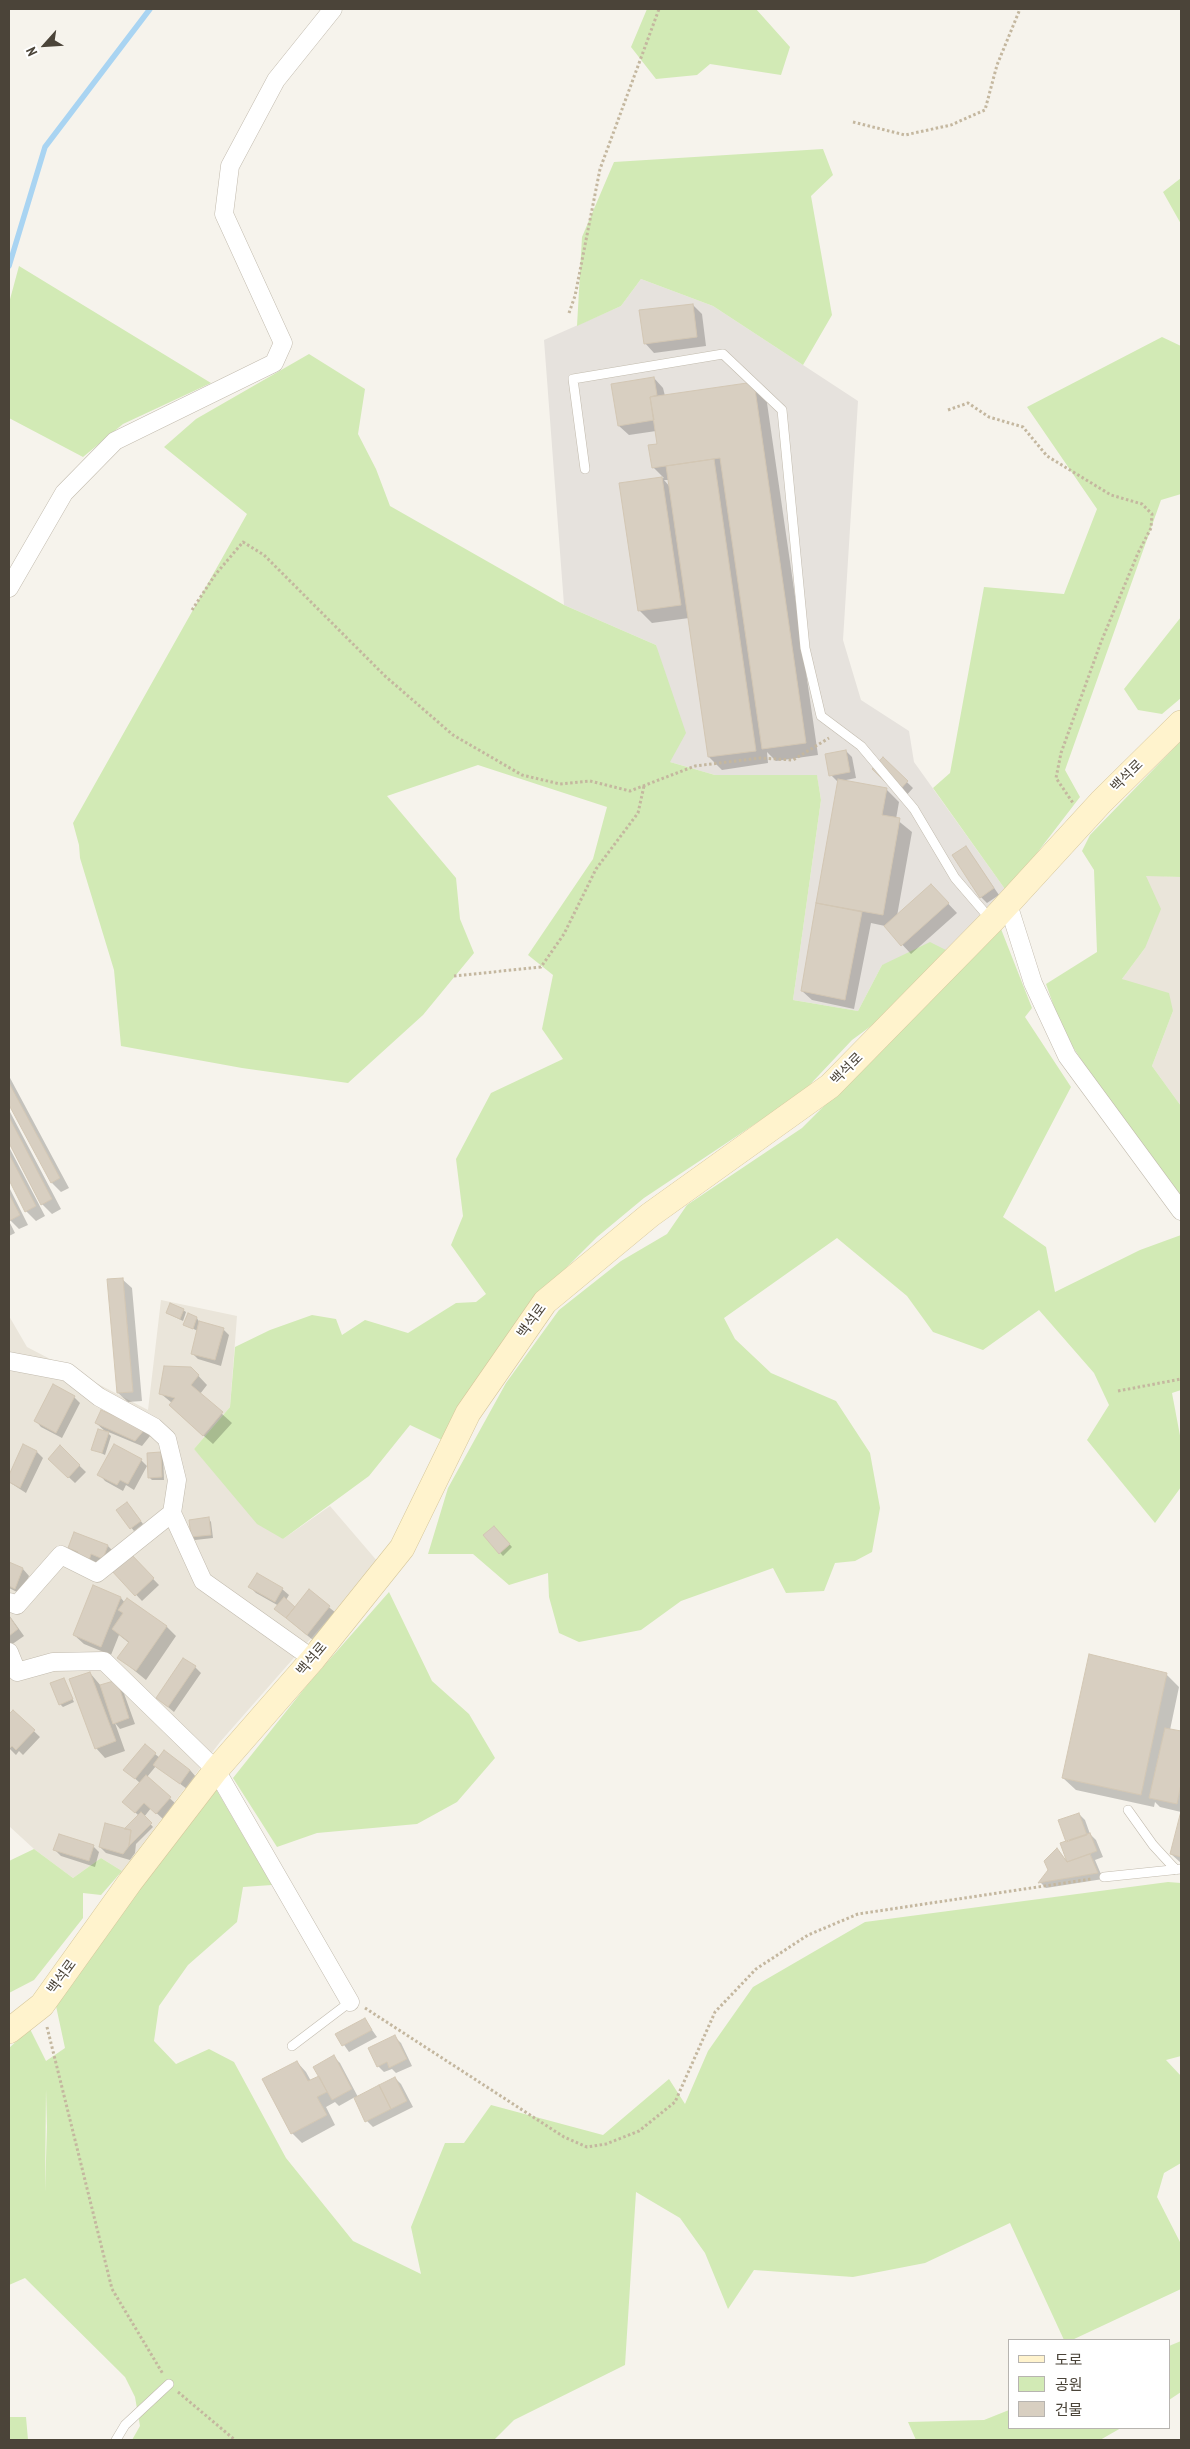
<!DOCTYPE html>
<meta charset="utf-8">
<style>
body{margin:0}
#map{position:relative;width:1190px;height:2449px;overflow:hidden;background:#f6f3ec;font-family:"PT Sans Narrow","Noto Sans KR",sans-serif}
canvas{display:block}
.frame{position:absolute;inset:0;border:10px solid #4b4439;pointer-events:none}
.legend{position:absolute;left:1008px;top:2339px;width:162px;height:90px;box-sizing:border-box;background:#fff;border:1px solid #b7b4b0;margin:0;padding:6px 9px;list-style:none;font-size:15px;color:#4b4439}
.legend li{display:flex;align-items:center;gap:10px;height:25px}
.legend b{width:25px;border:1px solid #b7b4b0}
.north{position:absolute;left:20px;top:20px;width:50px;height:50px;-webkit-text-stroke:4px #fff;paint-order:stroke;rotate:244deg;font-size:14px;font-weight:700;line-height:20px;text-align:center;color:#4b4439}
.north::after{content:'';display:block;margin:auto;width:18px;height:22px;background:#4b4439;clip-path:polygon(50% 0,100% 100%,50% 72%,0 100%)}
</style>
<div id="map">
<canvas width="1190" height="2449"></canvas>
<div class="frame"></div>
<ul class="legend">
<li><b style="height:6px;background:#fff3cd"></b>도로</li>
<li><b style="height:14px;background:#d2eab5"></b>공원</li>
<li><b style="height:14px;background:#d8cfc1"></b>건물</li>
</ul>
<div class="north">N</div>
</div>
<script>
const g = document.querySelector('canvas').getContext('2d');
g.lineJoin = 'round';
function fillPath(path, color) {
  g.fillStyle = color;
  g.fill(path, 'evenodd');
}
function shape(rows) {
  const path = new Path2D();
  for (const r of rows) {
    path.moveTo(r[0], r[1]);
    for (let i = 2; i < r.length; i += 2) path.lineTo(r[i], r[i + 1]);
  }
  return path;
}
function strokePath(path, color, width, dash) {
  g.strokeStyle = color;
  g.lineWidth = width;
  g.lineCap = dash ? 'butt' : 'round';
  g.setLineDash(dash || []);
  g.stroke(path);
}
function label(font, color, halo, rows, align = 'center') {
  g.font = font + ' "PT Sans Narrow","Noto Sans KR",sans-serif';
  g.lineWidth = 4;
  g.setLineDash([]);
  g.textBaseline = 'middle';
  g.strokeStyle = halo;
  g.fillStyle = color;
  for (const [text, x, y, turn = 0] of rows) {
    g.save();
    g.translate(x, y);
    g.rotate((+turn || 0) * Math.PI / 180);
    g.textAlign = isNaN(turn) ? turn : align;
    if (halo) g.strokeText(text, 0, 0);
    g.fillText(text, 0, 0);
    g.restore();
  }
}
fillPath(shape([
 [1146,875,1181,877,1181,1106,1152,1066,1173,1011,1122,979,1145,948],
 [161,1300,237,1316,230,1407,194,1449,283,1539,330,1506,378,1562,220,1742,122,1871,101,1858,73,1878,34,1849,9,1826,9,1316,27,1347,148,1410]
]), '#eae5da');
fillPath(shape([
 [641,279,713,306,858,401,843,640,861,700,909,731,914,762,1007,892,948,951,882,965,858,1011,793,1000,821,800,817,776,715,775,670,762,656,645,564,605,544,340,621,306]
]), '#e6e2dd');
fillPath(shape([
 [647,9,756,9,790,47,781,75,710,64,697,75,656,79,631,47],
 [823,149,833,175,811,196,832,315,803,365,713,306,641,279,621,306,577,326,582,237,614,162],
 [1181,178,1181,224,1163,192],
 [19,266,211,383,123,424,83,457,9,418,9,303],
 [1162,337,1181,346,1181,494,1161,500,1065,770,1080,797,1007,892,933,788,950,773,984,587,1064,594,1097,509,1027,407],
 [309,354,365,389,358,434,376,469,390,506,564,605,656,645,686,733,670,762,715,775,817,775,821,800,793,1000,858,1011,882,965,930,942,948,951,882,1018,852,1040,803,1092,644,1198,597,1237,535,1299,444,1441,410,1425,369,1476,283,1539,257,1524,194,1449,230,1407,235,1347,270,1330,312,1315,336,1319,342,1335,365,1320,408,1333,456,1303,476,1302,486,1294,451,1245,463,1216,456,1159,491,1093,563,1059,542,1029,553,975,528,955,593,859,607,807,478,765,387,796,456,878,460,919,474,953,423,1015,348,1083,242,1068,121,1046,114,970,80,858,79,845,73,823,247,514,164,447,196,419],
 [1181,617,1181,698,1162,714,1138,710,1124,689],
 [1181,741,1181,877,1146,876,1161,909,1145,948,1122,979,1169,993,1173,1011,1152,1066,1181,1106,1181,1199,1092,1076,1063,1032,1046,984,1097,952,1094,870,1082,851,1090,835],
 [1001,929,1032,1008,1025,1017,1071,1087,1003,1217,1046,1247,1055,1292,1140,1250,1181,1235,1181,1390,1172,1393,1181,1441,1181,1487,1155,1523,1087,1440,1109,1405,1094,1373,1039,1310,983,1350,933,1332,907,1296,837,1238,724,1318,735,1339,771,1373,836,1401,870,1453,880,1508,872,1552,855,1561,835,1563,824,1591,786,1593,773,1568,681,1601,641,1630,579,1642,559,1633,549,1597,548,1573,509,1585,473,1554,428,1554,448,1488,506,1383,559,1310,621,1261,667,1234,687,1205,802,1128],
 [389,1592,432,1681,469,1714,495,1758,457,1802,417,1824,317,1833,277,1847,233,1778,308,1684],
 [216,1789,272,1885,243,1887,237,1922,188,1965,159,2006,154,2041,176,2064,209,2049,234,2062,286,2158,353,2241,421,2274,411,2227,445,2143,464,2143,491,2105,603,2135,669,2079,685,2104,708,2051,753,1987,865,1922,1168,1882,1181,1883,1181,2056,1166,2060,1181,2076,1181,2163,1164,2173,1157,2197,1181,2244,1181,2289,1072,2340,1064,2340,1010,2223,925,2263,853,2277,754,2270,728,2309,705,2253,680,2218,636,2192,625,2365,514,2420,494,2440,132,2440,140,2426,135,2397,125,2377,25,2278,9,2285,9,2048,30,2029,46,2061,65,2048,56,2006,128,1902],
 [46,2089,47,2127,45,2192],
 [34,1849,73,1878,101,1858,122,1871,101,1895,83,1893,83,1918,34,1980,9,1993,9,1861],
 [1181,2341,1181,2392,1169,2400,1169,2346],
 [1009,2410,1009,2428,1121,2428,1100,2440,916,2440,908,2422,984,2420],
 [9,2417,26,2417,28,2440,9,2440]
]), '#d2eab5');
fillPath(shape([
 [693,305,702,314,706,346,654,353,645,343],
 [654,378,663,388,665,396,753,383,766,396,818,755,776,761,767,752,768,763,722,770,709,757,689,618,652,623,639,610,621,484,664,478,653,467,658,445,656,431,629,435,619,426],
 [664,480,669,480,670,487],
 [846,751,852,757,856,778,841,781,886,789,899,802,896,819,912,832,897,916,940,895,957,913,911,954,885,926,871,923,854,1009,812,1000,802,991,839,781,837,781,831,775],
 [883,759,913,788,904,798],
 [966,847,999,895,987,903,981,897],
 [9,1076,69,1188,61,1192,52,1183,9,1102],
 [9,1110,61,1209,52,1214,42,1204,9,1140],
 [9,1147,45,1216,36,1221,26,1211,9,1177],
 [9,1187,28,1225,19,1229,9,1219],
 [9,1221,15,1233,9,1236],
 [122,1279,132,1288,142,1401,128,1402,118,1393],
 [183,1310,186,1312,183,1321,167,1313],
 [197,1318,199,1322,223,1329,229,1335,221,1366,198,1359,192,1353,198,1331,185,1325],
 [191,1368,207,1385,200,1394,232,1423,213,1444,180,1415,170,1405,172,1403,160,1393],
 [74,1397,80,1403,62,1438,41,1427,35,1420],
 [96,1423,144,1430,150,1436,142,1446,106,1431,111,1436,105,1455,93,1449,106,1432],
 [24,1446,37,1452,43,1458,26,1493,9,1482],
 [60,1447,86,1472,75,1483,56,1465],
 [160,1453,163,1456,164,1480,152,1480,149,1477],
 [141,1460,147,1466,134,1490,126,1485,123,1491,105,1481,99,1474],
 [130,1506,143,1524,134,1531,118,1511],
 [209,1519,211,1522,213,1538,195,1540,192,1537],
 [494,1527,512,1547,503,1556,485,1536],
 [108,1546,114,1552,109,1564,98,1560,94,1569,69,1548],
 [129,1554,159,1585,142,1601,113,1570],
 [9,1563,23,1569,29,1576,21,1594,9,1588],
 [94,1587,121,1598,125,1603,128,1599,167,1627,176,1636,146,1680,119,1658,129,1643,119,1635,111,1655,84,1644,74,1635],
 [250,1587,282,1589,289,1595,286,1600,295,1608,309,1591,336,1613,314,1641,290,1621,279,1606,256,1593],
 [9,1615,24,1636,11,1645,9,1643],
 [195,1667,201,1673,174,1712,157,1698],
 [90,1673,101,1686,122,1688,135,1724,120,1729,115,1723,125,1751,105,1758,96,1748],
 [1166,1674,1179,1687,1170,1730,1181,1733,1181,1812,1160,1807,1155,1802,1154,1807,1076,1790,1063,1778],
 [63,1679,74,1702,63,1707,60,1704],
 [13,1711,40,1737,23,1755,19,1751,16,1755,9,1748,9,1716],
 [155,1754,160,1758,190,1770,196,1777,187,1789,156,1766,147,1777,176,1804,163,1819,151,1808,144,1817,153,1827,136,1844,135,1853,130,1860,106,1853,100,1847,125,1830,139,1816,130,1807,140,1783,131,1775],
 [1079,1814,1085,1820,1090,1834,1096,1840,1103,1857,1095,1860,1103,1879,1046,1888,1040,1882,1050,1870,1057,1850,1067,1861,1068,1843],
 [1181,1816,1181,1863,1171,1854],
 [93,1846,99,1852,95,1867,61,1856,55,1850],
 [365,2020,377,2037,349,2052,337,2035],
 [395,2037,401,2043,412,2066,396,2073,392,2069,384,2072,378,2066],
 [334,2057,340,2063,358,2097,395,2078,401,2084,413,2107,373,2127,367,2121,355,2097,339,2106,335,2102,326,2107,335,2125,302,2143,292,2133,297,2062,306,2072,311,2081,320,2077]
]), '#0003');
strokePath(shape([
 [9,266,45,147,150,9]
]), '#a9d4f2', 5.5);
const building = shape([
 [693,304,697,337,644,344,639,310,693,304],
 [654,377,657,395,650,397,654,420,618,426,611,384,654,377],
 [754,382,806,743,762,749,720,458,652,468,648,445,657,444,650,397,754,382],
 [714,459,756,751,708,757,666,466,714,459],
 [662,477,681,605,638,611,619,483,662,477],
 [846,750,850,772,829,776,825,754,846,750],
 [883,757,908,781,897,793,872,769,883,757],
 [838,779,887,788,882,815,900,818,883,915,816,903,838,779],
 [966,846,994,888,980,898,952,855,966,846],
 [931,884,949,903,901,946,884,926,931,884],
 [816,903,862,912,845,1000,801,991,816,903],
 [9,1083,60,1178,51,1183,9,1105,9,1083],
 [9,1117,52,1199,41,1205,9,1143,9,1117],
 [9,1154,36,1206,25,1212,9,1180,9,1154],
 [9,1194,20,1215,9,1221,9,1194],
 [123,1278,133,1392,117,1393,107,1279,123,1278],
 [170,1303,184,1309,180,1319,166,1313,170,1303],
 [188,1313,197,1317,193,1329,183,1325,188,1313],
 [199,1321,224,1328,215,1360,191,1354,199,1321],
 [164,1366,191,1367,199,1375,191,1385,223,1412,203,1436,169,1405,175,1398,159,1394,164,1366],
 [53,1384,75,1396,56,1433,34,1421,53,1384],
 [101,1410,145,1429,135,1441,95,1423,101,1410],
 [98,1429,109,1432,102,1453,91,1450,98,1429],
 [23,1444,37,1451,20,1488,9,1482,9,1475,23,1444],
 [114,1444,142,1459,128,1484,120,1480,117,1485,97,1475,114,1444],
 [60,1445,80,1465,68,1478,48,1459,60,1445],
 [161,1452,162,1477,148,1478,147,1453,161,1452],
 [127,1502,141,1521,130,1529,116,1510,127,1502],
 [209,1517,211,1535,191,1537,189,1520,209,1517],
 [494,1526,510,1544,499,1554,483,1535,494,1526],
 [74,1532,108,1545,103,1559,91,1554,88,1564,75,1559,78,1552,68,1548,74,1532],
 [129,1552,154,1578,135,1596,111,1570,129,1552],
 [9,1562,23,1568,15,1589,9,1586,9,1562],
 [257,1573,283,1588,275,1602,248,1587,257,1573],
 [93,1585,121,1597,101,1647,73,1635,93,1585],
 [309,1589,330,1606,307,1635,286,1618,309,1589],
 [284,1597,295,1607,286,1618,274,1609,284,1597],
 [127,1598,167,1626,136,1671,117,1658,129,1642,112,1629,123,1613,118,1610,127,1598],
 [9,1616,18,1629,9,1636,9,1616],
 [1089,1654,1167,1673,1141,1795,1062,1778,1089,1654],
 [183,1658,196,1666,168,1707,156,1698,183,1658],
 [90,1672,116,1741,95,1749,69,1679,90,1672],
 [64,1678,73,1699,59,1705,50,1683,64,1678],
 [117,1680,129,1718,113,1724,100,1685,117,1680],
 [13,1710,35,1730,16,1750,12,1746,9,1749,9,1714,13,1710],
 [1165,1728,1181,1731,1181,1784,1177,1804,1149,1798,1165,1728],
 [145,1744,156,1753,135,1779,123,1770,145,1744],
 [164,1750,190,1770,180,1784,153,1765,164,1750],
 [146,1775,171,1797,156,1814,144,1803,135,1813,122,1802,146,1775],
 [1181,1811,1181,1857,1170,1854,1181,1811],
 [141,1812,152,1823,129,1846,131,1830,124,1829,141,1812],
 [1079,1813,1087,1835,1066,1842,1058,1820,1079,1813],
 [105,1823,131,1830,129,1846,123,1854,99,1847,105,1823],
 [1090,1833,1097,1851,1067,1862,1060,1843,1090,1833],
 [59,1834,94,1845,89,1861,53,1850,59,1834],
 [1057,1848,1067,1862,1090,1854,1098,1873,1038,1883,1048,1870,1044,1861,1057,1848],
 [365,2018,372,2030,342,2046,335,2034,365,2018],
 [395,2035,407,2059,389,2068,387,2062,377,2067,368,2048,395,2035],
 [334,2055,352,2089,332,2100,313,2067,334,2055],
 [297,2061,308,2081,319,2076,327,2092,317,2097,327,2115,291,2134,262,2079,297,2061],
 [395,2077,407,2101,391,2109,379,2085,395,2077],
 [379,2085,391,2109,365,2122,354,2098,379,2085]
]);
fillPath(building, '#d8cfc1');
strokePath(building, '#d3c7b4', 1);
const lane = shape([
 [585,469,573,379,723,354,782,410,805,648,821,716,861,746,914,809,955,878,992,921],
 [1128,1810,1153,1845,1176,1870],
 [1104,1877,1181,1869],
 [292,2046,350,2002],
 [116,2440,125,2425,169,2384]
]);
const street = shape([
 [9,588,64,493,115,441,274,363,283,343,224,214,230,166,276,80,333,9],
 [1008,904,1033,983,1067,1056,1181,1211],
 [9,1361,67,1372,99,1397,154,1427,167,1439,177,1480,172,1513,203,1581,313,1659],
 [9,1602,17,1605,61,1555,97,1573,172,1513],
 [9,1652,17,1672,53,1662,104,1661,216,1770,350,2002]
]);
const secondary = shape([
 [9,2031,42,2005,130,1882,216,1770,313,1659,402,1548,468,1413,545,1302,650,1215,830,1086,992,921,1101,802,1181,723]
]);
strokePath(lane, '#c2bbae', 10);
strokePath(street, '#c2bbae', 19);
strokePath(secondary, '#d6c79b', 26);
strokePath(shape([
 [853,122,905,135,951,125,985,110,997,65,1020,9],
 [569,313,575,296,600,169,659,9],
 [948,410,968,403,989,417,1023,427,1047,456,1111,495,1142,504,1152,514,1151,528,1138,553,1101,642,1061,753,1056,778,1073,803],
 [192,610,215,575,243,542,264,555,385,676,453,735,522,775,560,784,590,781,630,791,695,766,760,758,793,760,829,738],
 [454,976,541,967,564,934,596,869,638,813,644,786],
 [1118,1391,1181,1379],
 [365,2008,564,2137,587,2147,606,2144,639,2131,675,2102,715,2012,756,1969,808,1935,858,1914,1091,1879],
 [47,2027,112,2289,163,2374],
 [178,2392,235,2440]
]), '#c4b79f', 3, [2.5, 2.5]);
strokePath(lane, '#fff', 9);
strokePath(street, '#fff', 18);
strokePath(secondary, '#fff3cd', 25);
label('14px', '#4b4439', '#fff', [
 ["백석로",1127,776,-45],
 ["백석로",847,1069,-45],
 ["백석로",532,1321,-54],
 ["백석로",312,1659,-50],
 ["백석로",62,1977,-54]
]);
</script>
